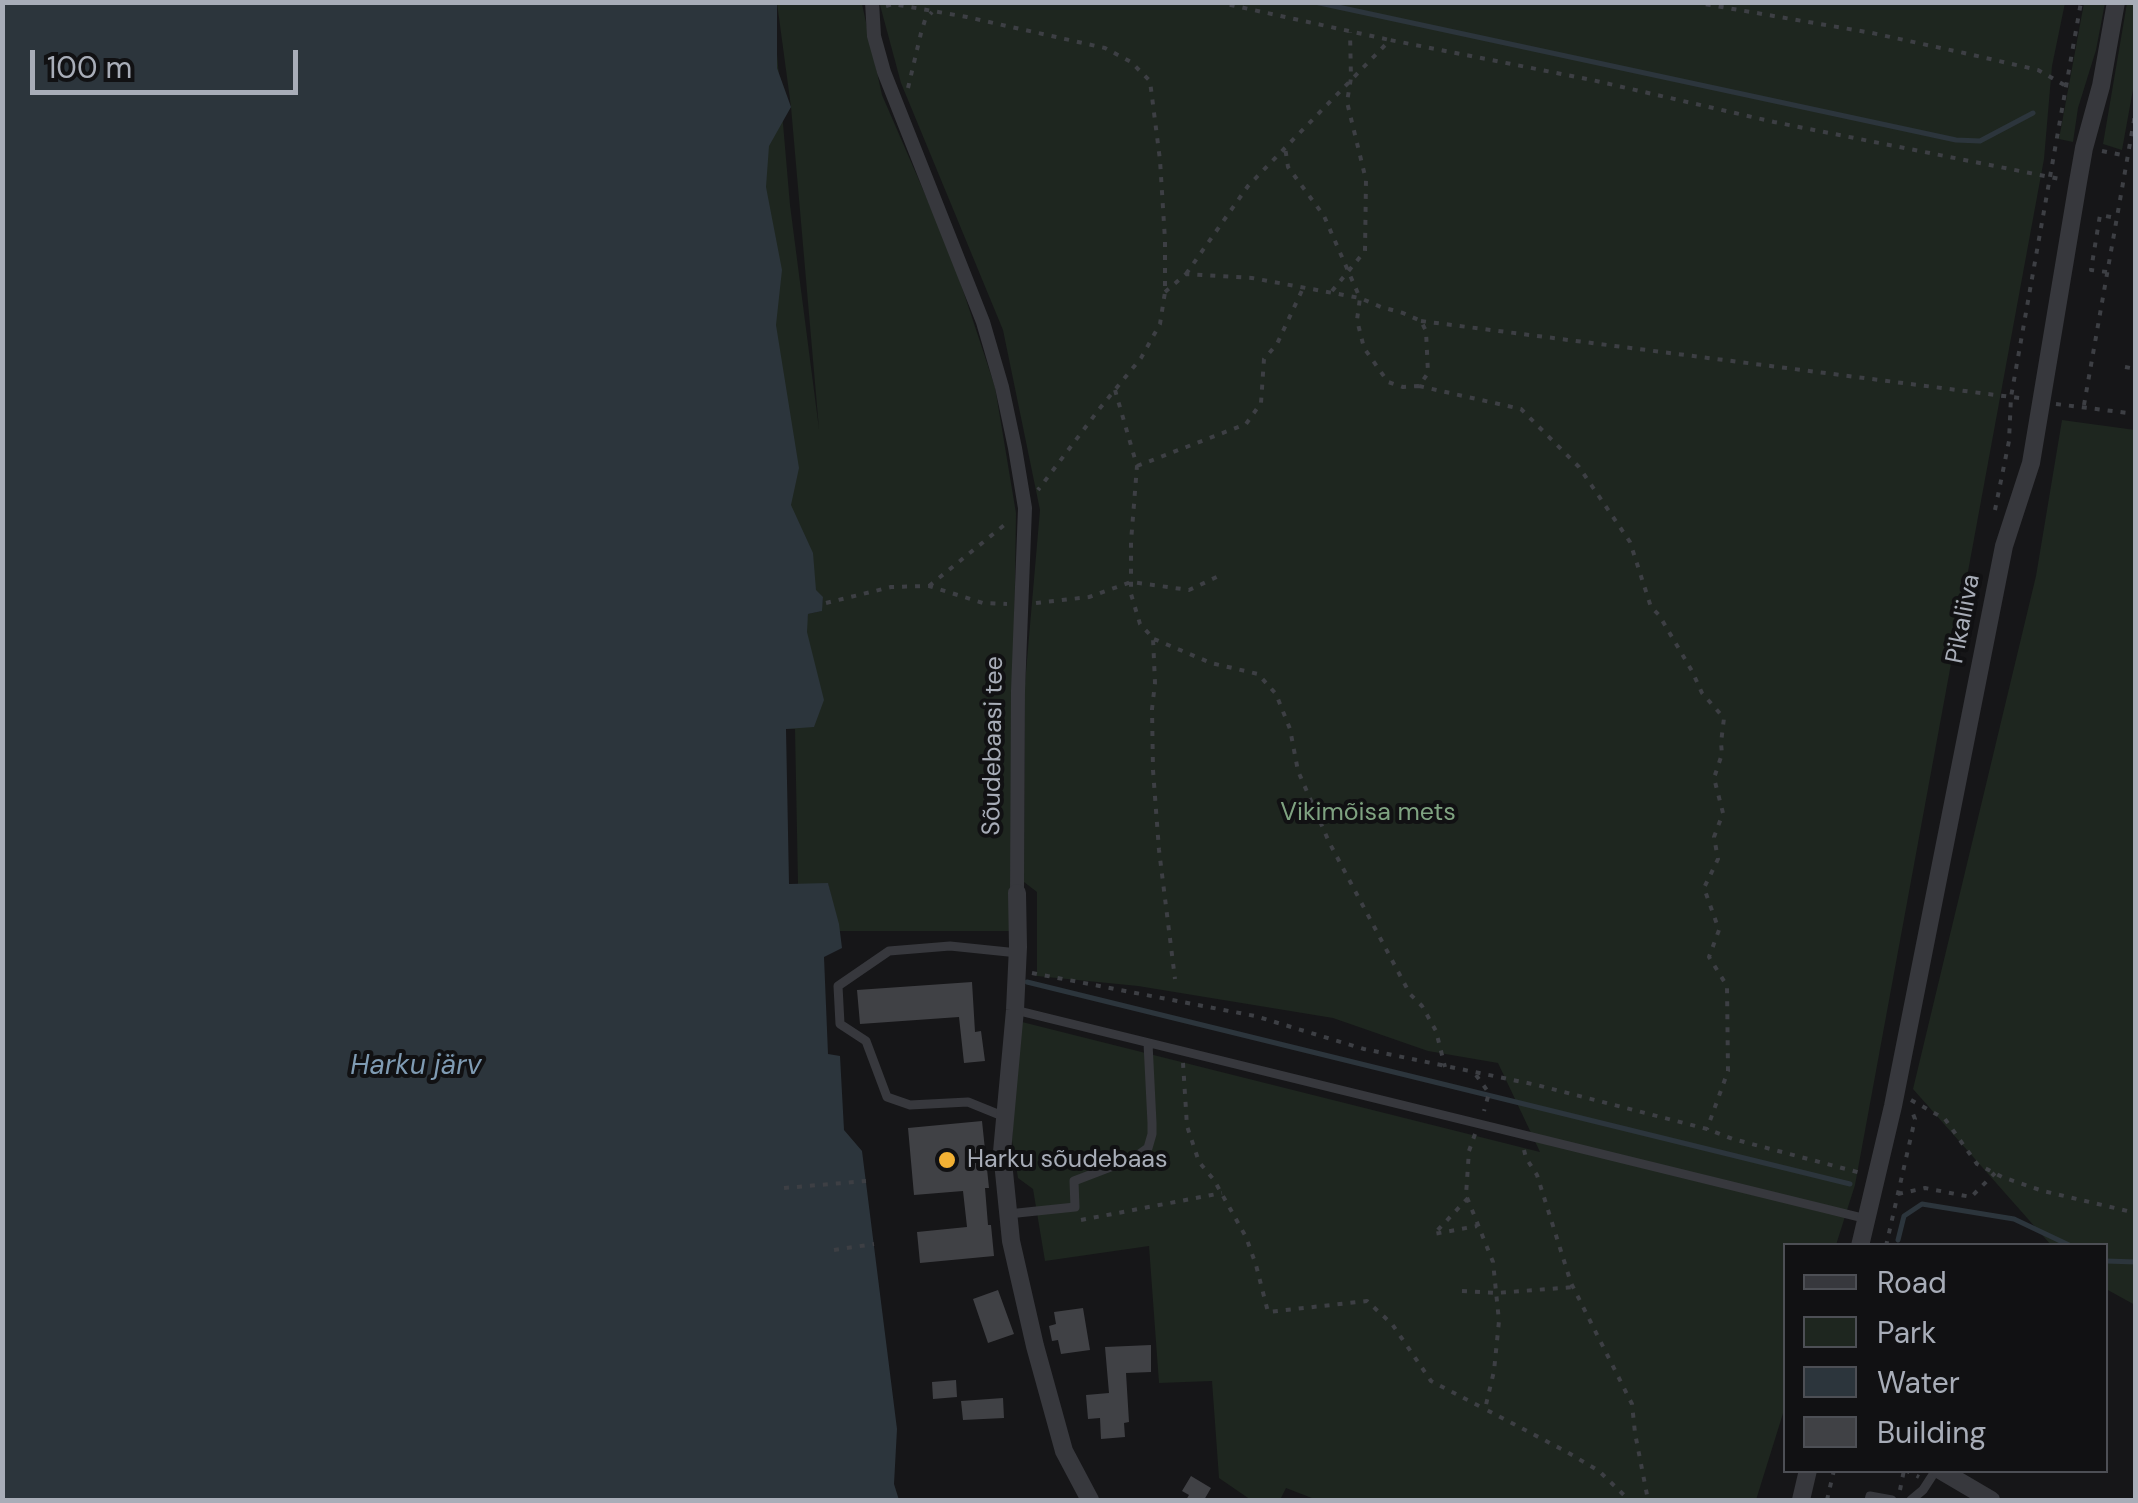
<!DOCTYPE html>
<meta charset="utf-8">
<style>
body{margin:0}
#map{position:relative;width:2138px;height:1503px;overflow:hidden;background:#161618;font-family:"DM Sans",sans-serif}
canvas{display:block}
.frame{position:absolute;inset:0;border:5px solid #a8adb8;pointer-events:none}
.legend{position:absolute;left:1783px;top:1243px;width:325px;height:230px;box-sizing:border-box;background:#111113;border:2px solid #4d4f55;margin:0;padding:12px 18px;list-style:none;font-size:30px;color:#a8adb8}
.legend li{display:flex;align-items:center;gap:20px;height:50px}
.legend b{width:50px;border:2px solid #4d4f55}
.scale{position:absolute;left:30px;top:50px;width:268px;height:45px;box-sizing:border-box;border:5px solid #a8adb8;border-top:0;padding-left:12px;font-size:30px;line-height:35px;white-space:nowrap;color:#a8adb8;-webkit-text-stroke:8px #111113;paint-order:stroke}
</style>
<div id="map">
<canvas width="2138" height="1503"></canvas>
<div class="frame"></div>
<ul class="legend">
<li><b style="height:12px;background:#37383d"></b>Road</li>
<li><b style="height:28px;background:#1e261f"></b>Park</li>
<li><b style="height:28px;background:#2c353c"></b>Water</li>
<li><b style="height:28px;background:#404145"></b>Building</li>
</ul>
<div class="scale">100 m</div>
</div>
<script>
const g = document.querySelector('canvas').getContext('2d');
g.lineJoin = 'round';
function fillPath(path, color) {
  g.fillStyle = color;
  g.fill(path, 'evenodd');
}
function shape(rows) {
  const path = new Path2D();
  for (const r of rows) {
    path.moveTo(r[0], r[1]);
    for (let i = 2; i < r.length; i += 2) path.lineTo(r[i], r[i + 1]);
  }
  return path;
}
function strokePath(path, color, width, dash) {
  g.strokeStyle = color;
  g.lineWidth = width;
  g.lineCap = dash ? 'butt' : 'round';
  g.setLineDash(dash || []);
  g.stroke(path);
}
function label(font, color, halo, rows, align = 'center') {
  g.font = font + ' "DM Sans",sans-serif';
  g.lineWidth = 8;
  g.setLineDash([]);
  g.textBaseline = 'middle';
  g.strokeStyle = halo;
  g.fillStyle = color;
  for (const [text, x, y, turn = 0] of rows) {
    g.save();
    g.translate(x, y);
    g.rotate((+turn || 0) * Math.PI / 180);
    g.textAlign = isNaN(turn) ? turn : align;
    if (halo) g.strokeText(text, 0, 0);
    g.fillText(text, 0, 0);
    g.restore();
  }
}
fillPath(shape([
 [777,3,2065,3,2052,66,2044,159,1855,1185,1836,1245,1786,1246,1785,1407,1756,1500,1317,1500,1286,1488,1280,1500,1251,1500,1219,1478,1212,1381,1159,1383,1149,1246,1045,1261,1033,1189,1018,1178,1012,1140,1017,1055,1022,1022,1540,1152,1498,1063,1428,1051,1333,1018,1138,986,1037,976,1037,892,1024,882,1025,683,1040,510,1003,330,901,83,880,5,862,4,882,95,951,254,995,387,1016,513,1010,931,839,931,828,884,798,884,795,729,786,729,808,614,821,611,823,598,736,570,773,7,790,205,819,429,791,107],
 [2084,3,2105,3,2096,50,2078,108,2073,142,2059,139],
 [2127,3,2135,3,2136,73,2122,150,2103,144],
 [2062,420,2135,430,2135,1305,2106,1289,2106,1246,2051,1245,1913,1089,2036,576]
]), '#1e261f');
fillPath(shape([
 [3,2,777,3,777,68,791,107,769,146,766,187,782,270,776,325,799,468,791,505,813,553,816,590,823,597,822,611,808,614,807,632,824,700,814,727,786,729,789,884,828,883,839,924,842,948,824,957,828,1054,840,1056,844,1130,862,1151,897,1429,894,1484,899,1500,3,1500]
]), '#2c353c');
strokePath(shape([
 [1315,2,1956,140,1980,141,2033,113],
 [1027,982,1850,1184],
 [1898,1240,1904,1216,1922,1204,2014,1219,2071,1246],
 [2106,1261,2136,1262]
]), '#2c353c', 5);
fillPath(shape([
 [972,982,975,1032,981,1031,985,1061,964,1063,959,1017,860,1024,857,990],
 [982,1121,989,1188,985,1188,988,1225,991,1225,994,1256,920,1263,917,1232,967,1227,963,1191,914,1195,908,1128],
 [998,1290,1014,1334,988,1343,973,1299],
 [1083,1308,1090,1350,1061,1354,1058,1340,1052,1341,1049,1326,1056,1324,1054,1312],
 [1151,1345,1151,1372,1126,1373,1129,1422,1124,1423,1125,1437,1101,1439,1100,1418,1088,1419,1086,1395,1109,1393,1105,1347],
 [956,1380,957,1397,933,1399,932,1382],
 [1003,1398,1004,1418,963,1420,961,1401],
 [1191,1476,1211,1488,1204,1500,1186,1500,1189,1495,1182,1491]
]), '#404145');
strokePath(shape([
 [1217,2,1390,40],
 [1693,2,1872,33,1964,53,2038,70,2066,86],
 [886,6,893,4,967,17,1105,48,1131,62,1150,81,1160,160,1165,240,1165,292,1160,324,1141,358,1100,408,1038,490],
 [908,88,921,33,925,20,932,12],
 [2102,151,2127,156],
 [2107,272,2091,270,2100,215,2116,218],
 [1186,274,1248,186,1390,40,1592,80,1774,122,2060,179],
 [1332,291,1365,251,1366,180,1347,102,1351,78,1350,32],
 [1165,292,1186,274,1252,278,1360,298,1381,307,1403,313,1421,321,1426,331,1428,373,1419,386,1403,387,1388,382,1364,348,1357,320,1360,298,1324,216,1288,167,1285,147],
 [1421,321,2027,399],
 [2125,367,2136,369],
 [1419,386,1521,409,1579,467,1630,542,1651,607,1659,615,1692,671,1702,693,1724,718,1721,743,1722,754,1714,778,1723,813,1714,837,1718,859,1704,888,1719,930,1709,957,1727,986,1728,1071,1707,1129],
 [1115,390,1137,466,1131,542,1131,594,1140,624,1153,638,1155,683,1152,709,1153,770,1159,850,1175,979],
 [2056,404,2136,414],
 [2084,405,2136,109],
 [1137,466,1246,424,1261,403,1264,359,1277,344,1304,286],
 [1995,510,2009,441,2011,397,2081,2],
 [929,586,1008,522],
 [826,603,891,587,929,586,983,603,1007,604],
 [1036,603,1089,597,1131,582,1189,590,1221,575],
 [1154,639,1211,663,1258,674,1276,694,1290,729,1298,771,1329,842,1410,994,1422,1006,1436,1031,1445,1067],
 [1032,973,1255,1016,1364,1049,1537,1085,1707,1129,1733,1139,1861,1173],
 [1183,1063,1187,1126,1199,1162,1214,1180,1246,1237,1256,1265,1268,1312,1367,1301,1392,1324,1431,1381,1485,1409],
 [1476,1075,1489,1093,1484,1111],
 [1911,1100,1945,1119,1977,1164,2002,1177,2043,1191,2136,1213],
 [1475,1134,1469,1151,1466,1195,1493,1262,1499,1321,1494,1371,1485,1409,1567,1452,1599,1471,1629,1500],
 [1524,1150,1526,1158,1537,1175,1571,1283,1632,1404,1635,1433,1648,1500],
 [784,1188,866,1181],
 [1898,1194,1925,1188,1971,1197,1995,1173],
 [1468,1198,1434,1234,1477,1226],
 [1081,1220,1222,1193],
 [1886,1246,1915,1119,1911,1109],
 [834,1250,874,1244],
 [1462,1291,1496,1293,1574,1287],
 [1905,1470,1919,1477],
 [1900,1490,1904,1470],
 [1827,1500,1834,1470]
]), '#3d3f44', 4, [5, 8]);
strokePath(shape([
 [1015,1010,1867,1219],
 [1005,1117,968,1102,910,1105,887,1097,866,1041,840,1024,838,986,889,951,950,946,1018,953],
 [1008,1214,1075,1207,1074,1181,1134,1158,1148,1148,1152,1134,1152,1123,1148,1043],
 [1869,1500,1870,1496,1892,1500],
 [1911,1500,1923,1490,1936,1470]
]), '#37383d', 9);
strokePath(shape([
 [872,2,874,36,884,72,983,322,1002,387,1015,448,1025,508,1018,691,1017,893]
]), '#37383d', 14);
strokePath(shape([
 [1017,893,1018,947,1015,1010,1002,1152,1011,1241,1035,1346,1064,1451,1090,1500],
 [1860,1246,1893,1106,2004,546,2031,463,2078,182,2084,148,2101,86,2116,2],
 [1940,1470,1991,1500],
 [1801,1500,1808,1470]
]), '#37383d', 18);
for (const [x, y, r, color] of [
 [947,1160,10,"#f2b134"]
]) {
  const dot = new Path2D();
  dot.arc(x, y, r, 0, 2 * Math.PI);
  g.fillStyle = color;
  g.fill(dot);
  strokePath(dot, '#111113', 4);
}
label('25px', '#a8adb8', '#111113', [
 ["Pikaliiva",1964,619,-79],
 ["Sõudebaasi tee",994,746,-89]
]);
label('25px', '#7fa381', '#111113', [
 ["Vikimõisa mets",1368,813]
]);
label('25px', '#a8adb8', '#111113', [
 ["Harku sõudebaas",967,1160]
], 'left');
label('italic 28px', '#7f9bb3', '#111113', [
 ["Harku järv",416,1067]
]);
</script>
